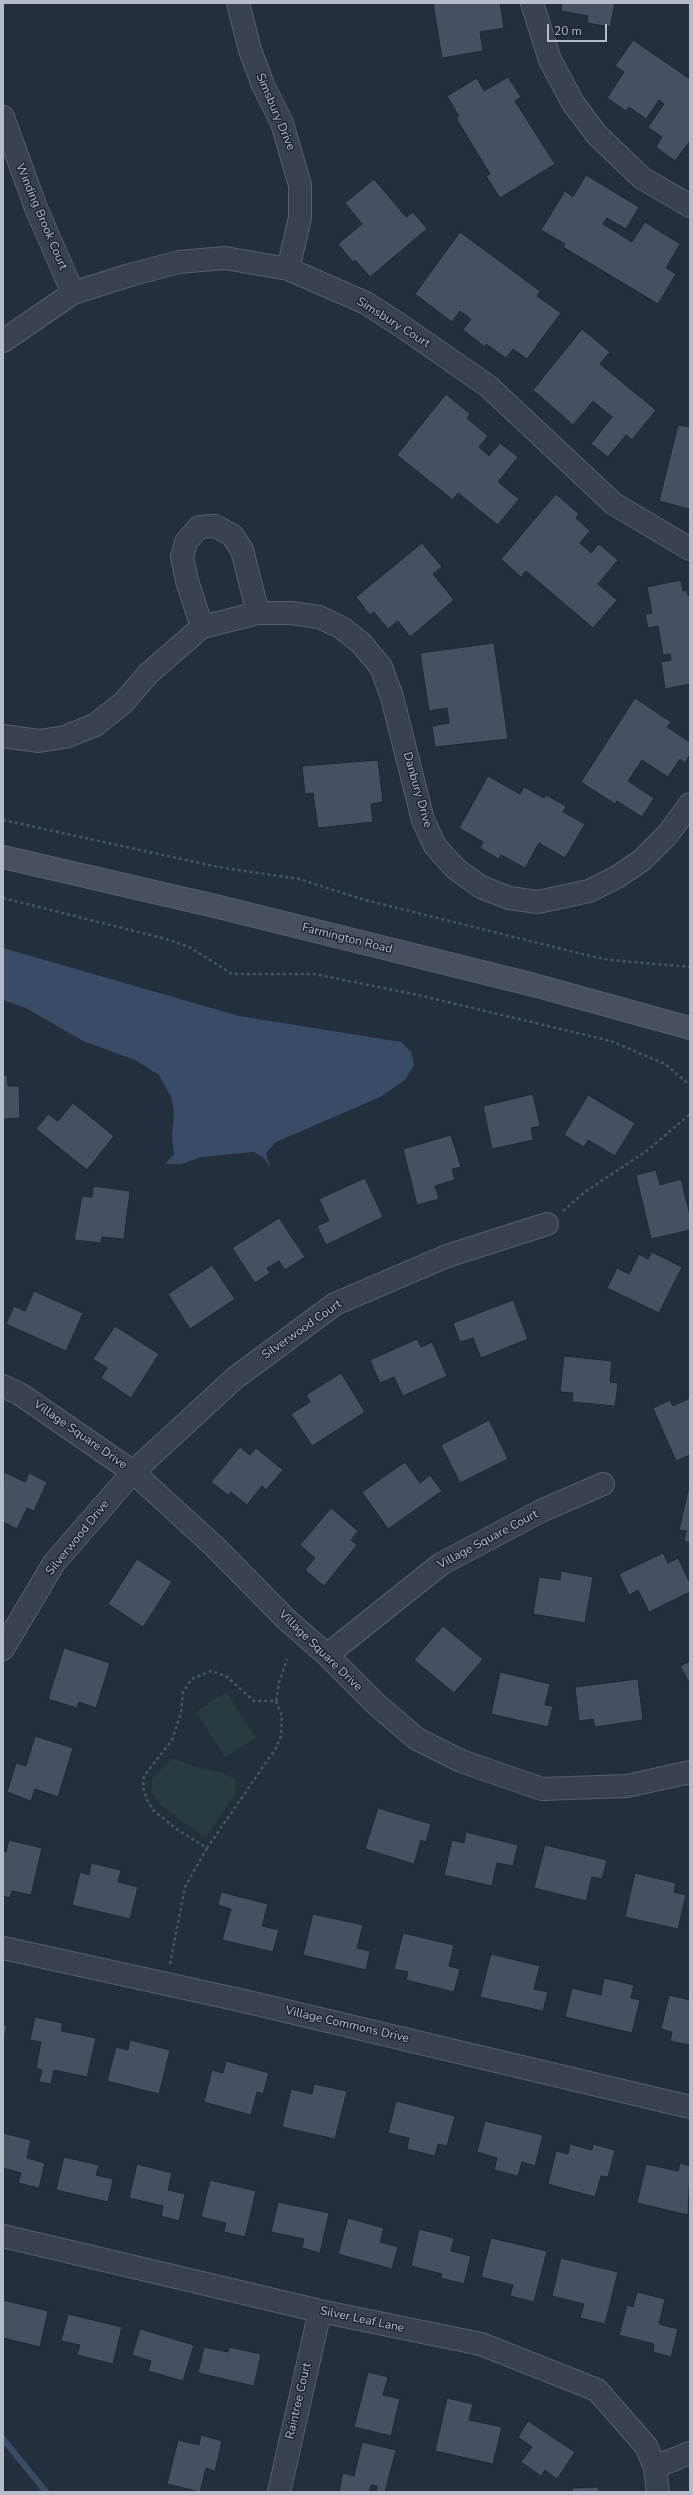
<!DOCTYPE html>
<style>
body{margin:0}
#map{position:relative;width:693px;height:2495px;overflow:hidden;background:#242f3e;font-family:"Nunito Sans",sans-serif}
canvas{display:block}
.frame{position:absolute;inset:0;border:4px solid #b4bcc9;pointer-events:none}
.scale{position:absolute;left:547px;top:24px;width:60px;height:18px;box-sizing:border-box;border:2px solid #b4bcc9;border-top:0;padding-left:5px;font-size:12px;line-height:14px;white-space:nowrap;color:#b4bcc9;-webkit-text-stroke:3px #1d2633;paint-order:stroke}
</style>
<div id="map">
<canvas width="693" height="2495"></canvas>
<div class="frame"></div>
<div class="scale">20 m</div>
</div>
<script>
const g = document.querySelector('canvas').getContext('2d');
g.lineJoin = 'round';
function fillPath(path, color) {
  g.fillStyle = color;
  g.fill(path, 'evenodd');
}
function shape(rows) {
  const path = new Path2D();
  for (const r of rows) {
    path.moveTo(r[0], r[1]);
    for (let i = 2; i < r.length; i += 2) path.lineTo(r[i], r[i + 1]);
  }
  return path;
}
function strokePath(path, color, width, dash) {
  g.strokeStyle = color;
  g.lineWidth = width;
  g.lineCap = dash ? 'butt' : 'round';
  g.setLineDash(dash || []);
  g.stroke(path);
}
function label(font, color, halo, rows, align = 'center') {
  g.font = font + ' "Nunito Sans",sans-serif';
  g.lineWidth = 3;
  g.setLineDash([]);
  g.textBaseline = 'middle';
  g.strokeStyle = halo;
  g.fillStyle = color;
  for (const [text, x, y, turn = 0] of rows) {
    g.save();
    g.translate(x, y);
    g.rotate((+turn || 0) * Math.PI / 180);
    g.textAlign = isNaN(turn) ? turn : align;
    if (halo) g.strokeText(text, 0, 0);
    g.fillText(text, 0, 0);
    g.restore();
  }
}
fillPath(shape([
 [226,1692,256,1738,225,1757,196,1712],
 [172,1758,199,1768,222,1772,235,1779,236,1793,207,1835,203,1836,171,1813,161,1805,152,1793,152,1778]
]), '#263c3f');
fillPath(shape([
 [3,948,239,1016,401,1042,411,1052,414,1065,405,1080,380,1097,276,1142,266,1153,270,1168,264,1158,254,1152,201,1157,182,1164,165,1164,174,1154,172,1136,174,1111,171,1097,159,1075,135,1060,83,1041,26,1008,3,1000]
]), '#394c67');
strokePath(shape([
 [3,2439,46,2492]
]), '#394c67', 6);
const building = shape([
 [433,3,500,3,504,28,480,32,483,51,442,58,433,3],
 [562,3,615,3,610,27,587,23,588,16,561,11,562,3],
 [633,40,690,79,690,141,675,161,656,147,662,137,648,127,664,104,659,100,646,119,629,107,626,111,607,98,624,72,615,66,633,40],
 [508,77,521,97,515,101,555,164,500,198,486,176,490,174,456,118,459,116,447,96,477,78,484,91,508,77],
 [586,175,639,207,626,229,607,218,603,224,632,242,645,222,680,244,666,268,676,274,658,304,563,247,565,244,541,230,565,191,573,197,586,175],
 [374,179,406,217,413,212,427,229,370,277,355,260,353,262,338,244,362,224,345,203,374,179],
 [460,232,540,291,537,296,561,313,527,359,513,349,506,358,486,344,485,347,463,330,471,319,460,311,452,322,415,294,460,232],
 [582,329,610,352,600,364,656,410,632,440,626,435,608,457,591,444,612,417,593,401,573,425,533,390,582,329],
 [446,394,470,414,467,418,488,436,479,447,489,456,500,443,518,457,498,482,519,499,498,525,458,493,453,500,397,455,446,394],
 [678,425,690,427,690,515,688,515,689,509,659,501,678,425],
 [556,494,579,514,576,518,590,531,580,543,591,553,599,544,618,560,598,584,617,600,593,628,526,571,521,577,501,559,556,494],
 [422,543,442,567,433,574,454,600,410,637,398,621,388,629,374,612,370,615,356,597,422,543],
 [681,580,683,591,687,590,688,596,690,595,690,684,665,689,661,662,671,660,670,654,663,655,658,626,648,628,645,614,652,613,647,587,681,580],
 [494,643,508,739,435,747,432,726,449,723,447,708,429,711,420,653,494,643],
 [635,698,671,722,667,727,690,742,690,754,685,763,680,759,668,777,642,760,628,781,654,798,642,817,617,801,615,804,581,782,635,698],
 [378,760,383,802,371,804,373,822,318,828,313,793,305,794,302,766,378,760],
 [488,776,520,794,524,787,544,798,546,795,566,806,563,812,585,824,565,858,539,843,525,868,501,855,499,859,480,848,483,842,459,828,488,776],
 [3,1075,7,1075,8,1086,19,1086,20,1118,3,1119,3,1075],
 [533,1094,540,1126,531,1128,533,1140,492,1149,483,1106,533,1094],
 [588,1095,635,1123,615,1156,588,1140,584,1147,564,1135,588,1095],
 [73,1103,114,1136,87,1170,36,1129,48,1114,58,1121,73,1103],
 [451,1135,461,1167,452,1169,455,1180,435,1186,439,1199,417,1205,403,1149,451,1135],
 [656,1170,660,1185,681,1179,690,1215,690,1230,651,1239,636,1175,656,1170],
 [365,1178,383,1217,326,1245,317,1226,329,1221,319,1199,365,1178],
 [93,1186,130,1191,124,1239,102,1237,101,1243,74,1240,82,1196,92,1197,93,1186],
 [279,1218,305,1257,285,1270,279,1261,267,1268,270,1273,255,1283,232,1248,279,1218],
 [652,1252,682,1267,659,1313,607,1288,617,1268,629,1274,639,1254,648,1259,652,1252],
 [212,1265,235,1299,190,1329,168,1294,212,1265],
 [34,1291,83,1313,66,1351,6,1324,14,1306,25,1311,34,1291],
 [513,1300,528,1339,481,1358,473,1338,460,1342,453,1323,513,1300],
 [115,1326,159,1354,131,1398,101,1378,107,1368,93,1359,115,1326],
 [417,1339,421,1347,432,1342,447,1376,403,1396,394,1377,380,1383,370,1360,417,1339],
 [564,1356,612,1361,610,1382,618,1383,615,1406,572,1402,573,1393,560,1392,564,1356],
 [341,1373,365,1412,312,1446,291,1414,310,1402,306,1395,341,1373],
 [690,1398,690,1455,676,1461,653,1408,670,1400,673,1406,690,1398],
 [489,1420,508,1459,460,1483,441,1445,489,1420],
 [240,1447,250,1455,256,1448,283,1470,266,1490,262,1486,247,1505,231,1492,228,1495,211,1482,240,1447],
 [405,1462,420,1483,430,1475,442,1491,388,1529,362,1492,405,1462],
 [4,1472,25,1482,29,1473,47,1482,34,1511,27,1508,17,1529,3,1522,4,1472],
 [690,1482,690,1543,684,1541,686,1531,679,1530,690,1482],
 [331,1508,358,1531,351,1540,357,1545,324,1586,305,1570,315,1558,300,1545,331,1508],
 [663,1553,668,1563,678,1558,690,1583,690,1592,649,1612,638,1590,629,1595,619,1574,663,1553],
 [137,1559,172,1582,143,1627,108,1604,137,1559],
 [561,1571,593,1577,585,1623,533,1614,539,1577,560,1580,561,1571],
 [443,1626,483,1659,454,1693,414,1660,443,1626],
 [64,1648,110,1663,96,1708,79,1702,77,1708,48,1699,64,1648],
 [690,1661,690,1684,680,1666,690,1661],
 [500,1672,550,1684,545,1705,553,1706,548,1727,491,1714,500,1672],
 [638,1679,643,1720,595,1727,593,1719,579,1721,575,1687,638,1679],
 [35,1736,73,1748,58,1797,35,1789,31,1801,7,1792,16,1763,26,1766,35,1736],
 [378,1808,431,1824,426,1842,421,1840,414,1864,365,1849,378,1808],
 [466,1832,518,1845,513,1866,497,1863,492,1886,444,1875,452,1840,464,1843,466,1832],
 [9,1840,42,1848,31,1895,12,1891,10,1898,3,1896,3,1851,6,1852,9,1840],
 [545,1845,607,1860,602,1879,592,1877,586,1901,534,1888,545,1845],
 [91,1863,121,1870,118,1882,138,1887,130,1919,72,1905,80,1872,89,1875,91,1863],
 [635,1873,676,1883,674,1892,686,1895,678,1929,625,1917,635,1873],
 [221,1892,268,1904,262,1926,279,1930,273,1952,222,1940,231,1909,218,1905,221,1892],
 [313,1914,363,1925,357,1948,370,1951,366,1970,303,1955,313,1914],
 [403,1933,454,1945,449,1966,460,1969,454,1992,406,1980,408,1972,394,1969,403,1933],
 [491,1954,540,1966,534,1989,548,1992,543,2011,480,1997,491,1954],
 [604,1978,634,1985,631,1998,640,2000,632,2033,565,2017,572,1988,601,1995,604,1978],
 [669,1995,690,2000,690,2045,670,2041,672,2032,661,2029,669,1995],
 [35,2017,63,2023,61,2031,96,2038,87,2077,54,2070,51,2084,39,2082,42,2070,36,2068,41,2042,30,2040,35,2017],
 [3,2025,7,2026,3,2042,3,2025],
 [130,2040,170,2050,159,2094,107,2081,116,2047,128,2050,130,2040],
 [226,2061,269,2073,263,2094,257,2092,251,2115,204,2102,212,2070,223,2073,226,2061],
 [314,2084,347,2091,335,2139,282,2127,291,2089,312,2094,314,2084],
 [396,2101,455,2116,447,2146,438,2144,435,2156,407,2149,409,2138,388,2133,396,2101],
 [485,2121,543,2135,535,2166,522,2162,518,2176,494,2170,497,2158,477,2152,485,2121],
 [3,2133,31,2140,27,2158,45,2163,39,2188,18,2183,21,2173,3,2168,3,2133],
 [570,2144,592,2150,593,2144,615,2150,608,2177,601,2176,595,2197,548,2184,556,2151,568,2154,570,2144],
 [64,2157,99,2165,96,2175,113,2179,108,2202,56,2190,64,2157],
 [680,2163,690,2166,688,2215,637,2203,646,2164,678,2171,680,2163],
 [137,2164,172,2173,168,2190,185,2194,179,2221,161,2216,163,2206,129,2198,137,2164],
 [210,2180,256,2191,245,2237,224,2232,226,2223,201,2217,210,2180],
 [278,2202,329,2213,320,2253,302,2248,304,2239,271,2232,278,2202],
 [348,2218,384,2228,380,2242,398,2247,392,2269,338,2254,348,2218],
 [419,2229,454,2238,451,2251,471,2256,464,2284,441,2278,442,2274,411,2266,419,2229],
 [491,2238,547,2251,534,2302,510,2296,513,2285,481,2277,491,2238],
 [561,2258,618,2272,605,2324,580,2318,584,2304,552,2296,561,2258],
 [637,2292,665,2299,659,2324,678,2329,671,2357,653,2352,654,2344,619,2335,627,2305,633,2307,637,2292],
 [3,2300,48,2311,40,2347,3,2338,3,2300],
 [68,2314,122,2327,113,2364,77,2355,80,2345,61,2341,68,2314],
 [140,2329,194,2345,183,2381,148,2371,151,2361,132,2355,140,2329],
 [204,2347,228,2352,229,2347,261,2354,254,2386,198,2373,204,2347],
 [368,2372,388,2377,383,2395,400,2399,391,2436,354,2427,368,2372],
 [447,2398,473,2404,469,2420,502,2427,493,2464,435,2451,447,2398],
 [528,2421,575,2452,557,2479,545,2470,541,2476,521,2462,532,2447,518,2437,528,2421],
 [201,2435,222,2441,215,2471,206,2468,200,2492,167,2484,178,2440,199,2445,201,2435],
 [362,2442,396,2450,385,2492,376,2492,377,2486,371,2485,369,2492,339,2492,343,2473,354,2476,362,2442],
 [599,2487,599,2492,572,2492,572,2488,599,2487]
]);
fillPath(building, '#455162');
strokePath(building, '#1f2835', 1);
const street = shape([
 [238,3,250,50,263,85,282,123,300,185,300,218,288,269],
 [532,3,550,60,573,103,597,135,642,178,690,206],
 [3,117,36,208,73,293],
 [3,341,73,293,130,275,179,262,225,258,288,269,366,303,400,325,488,386,614,504,690,549],
 [202,627,187,581,182,557,186,542,199,527,215,526,232,535,242,550,258,613],
 [3,736,39,741,65,737,95,725,123,703,149,673,202,627,258,613,291,613,319,617,342,628,361,643,381,667,392,697,423,820,435,846,456,869,481,887,509,898,538,902,589,891,617,877,642,860,668,834,690,804],
 [3,1386,20,1394,133,1472,214,1546,287,1620,327,1655,377,1705,417,1739,461,1761,542,1789,627,1786,690,1772],
 [3,1649,54,1563,133,1472,235,1378,335,1304,447,1256,547,1224],
 [327,1655,441,1564,541,1511,603,1484],
 [3,1948,244,2001,690,2107],
 [3,2236,320,2311,481,2344,597,2390,646,2446,655,2467,658,2492],
 [655,2467,690,2453],
 [279,2492,320,2311]
]);
const secondary = shape([
 [3,857,219,907,534,985,690,1028]
]);
strokePath(street, '#565f6c', 24);
strokePath(secondary, '#565f6c', 24);
strokePath(shape([
 [3,820,218,867,299,879,365,900,590,956,610,960,690,967],
 [3,898,170,940,191,948,232,974,314,974,418,995,611,1041,665,1064,690,1085],
 [563,1211,585,1192,648,1150,690,1114],
 [276,1701,282,1717,281,1736,276,1748,207,1848,178,1830,154,1811,147,1800,143,1787,144,1776,172,1740,181,1713,183,1692,188,1684,194,1678,211,1671,226,1676,254,1701,276,1701,279,1683,287,1659],
 [170,1964,185,1887,207,1848]
]), '#44595c', 2.5, [3, 3]);
strokePath(street, '#38414e', 22);
strokePath(secondary, '#465061', 22);
label('12px', '#b4bcc9', '#1d2633', [
 ["Simsbury Drive",275,112,67],
 ["Winding Brook Court",41,217,67],
 ["Simsbury Court",393,323,32],
 ["Danbury Drive",417,790,74],
 ["Farmington Road",347,939,14],
 ["Silverwood Court",302,1330,-35],
 ["Village Square Drive",80,1435,35],
 ["Silverwood Drive",78,1538,-51],
 ["Village Square Court",488,1540,-28],
 ["Village Square Drive",320,1651,44],
 ["Village Commons Drive",347,2025,13],
 ["Silver Leaf Lane",362,2320,12],
 ["Raintree Court",299,2401,-77]
]);
</script>
